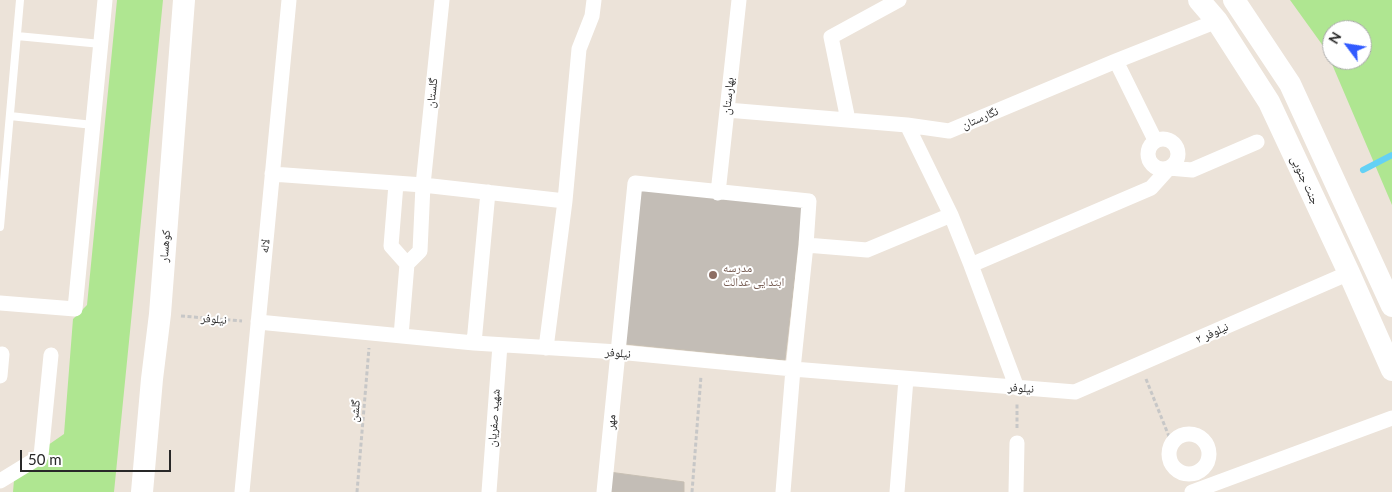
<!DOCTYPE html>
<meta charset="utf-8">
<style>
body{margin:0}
#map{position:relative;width:1392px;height:492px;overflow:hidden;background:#ece3d9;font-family:Lato,sans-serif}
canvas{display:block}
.north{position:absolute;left:1322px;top:20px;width:50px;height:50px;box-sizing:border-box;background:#fff;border:1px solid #a9a9a9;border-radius:50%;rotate:301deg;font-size:14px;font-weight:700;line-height:20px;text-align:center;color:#282828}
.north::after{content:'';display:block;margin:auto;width:18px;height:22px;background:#325bff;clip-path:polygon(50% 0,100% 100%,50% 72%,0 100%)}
.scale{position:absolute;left:20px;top:450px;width:151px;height:22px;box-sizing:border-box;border:2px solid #282828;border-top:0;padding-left:6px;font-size:15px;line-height:18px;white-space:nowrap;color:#282828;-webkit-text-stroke:4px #fff;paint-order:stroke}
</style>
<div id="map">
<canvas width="1392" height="492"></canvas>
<div class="north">N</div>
<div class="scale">50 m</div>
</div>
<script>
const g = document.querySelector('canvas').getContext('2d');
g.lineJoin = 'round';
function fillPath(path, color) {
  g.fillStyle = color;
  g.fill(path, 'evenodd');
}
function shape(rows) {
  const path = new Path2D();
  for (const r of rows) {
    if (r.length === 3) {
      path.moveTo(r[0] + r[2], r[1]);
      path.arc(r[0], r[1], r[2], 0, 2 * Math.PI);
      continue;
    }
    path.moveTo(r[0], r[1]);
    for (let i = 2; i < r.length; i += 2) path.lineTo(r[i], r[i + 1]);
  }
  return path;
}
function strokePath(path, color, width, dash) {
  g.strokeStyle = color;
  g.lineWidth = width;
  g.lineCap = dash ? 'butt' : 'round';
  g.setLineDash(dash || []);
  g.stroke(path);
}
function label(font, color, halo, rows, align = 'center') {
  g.font = font + ' Lato,"Noto Naskh Arabic",sans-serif';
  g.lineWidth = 4;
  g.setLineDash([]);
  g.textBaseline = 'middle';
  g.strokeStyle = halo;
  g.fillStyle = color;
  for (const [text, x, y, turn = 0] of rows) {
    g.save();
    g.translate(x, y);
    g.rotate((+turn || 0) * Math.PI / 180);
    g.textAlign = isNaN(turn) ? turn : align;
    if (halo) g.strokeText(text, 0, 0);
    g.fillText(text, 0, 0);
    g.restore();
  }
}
fillPath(shape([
 [117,0,163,0,114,492,13,492,15,468,64,434,73,319,87,305],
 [1290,0,1392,0,1392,205,1326,50],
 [1332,30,1362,30,1362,60,1332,60]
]), '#afe691');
strokePath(shape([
 [1363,170,1392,155]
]), '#64d1f5', 6);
const building = shape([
 [639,190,803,206,785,360,625,344,639,190],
 [609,472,684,482,684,492,607,492,609,472]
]);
fillPath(building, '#c3bdb6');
strokePath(building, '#c7bfb3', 1);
strokePath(shape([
 [181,316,242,321],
 [1146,379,1172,444],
 [1017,428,1017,404],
 [357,492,369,348],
 [692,492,701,376]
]), '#c7c7c7', 3, [4, 2.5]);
strokePath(shape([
 [17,36,101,44],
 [10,116,93,125],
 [0,227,20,0]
]), '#fff', 8);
strokePath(shape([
 [1116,61,1155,140],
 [727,110,907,125,949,131,1116,61,1217,21],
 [848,120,831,37,899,0],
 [907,125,951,215,971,265,1017,388],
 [1163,154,15],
 [272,174,423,185,565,201],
 [396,184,391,246,407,264],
 [718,193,739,0],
 [806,245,867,250,951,215],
 [971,265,1151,188,1169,168,1192,170,1257,142],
 [0,303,75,309,105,0],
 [258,322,474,343,618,352,793,369,1075,392,1349,273],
 [401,336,407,264,420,251,423,185,442,0],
 [474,343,488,192],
 [546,348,565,201,579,49,592,16,594,0],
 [0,376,2,354],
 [1189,454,20],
 [0,481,41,456,51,355],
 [242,492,289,0],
 [489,492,500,345],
 [604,492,635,183,809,201,806,245,793,369,783,492],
 [897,492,906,379],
 [1016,492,1017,443],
 [1192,492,1392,418]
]), '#fff', 15);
strokePath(shape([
 [1199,0,1217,21,1269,102,1349,273,1392,370],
 [1234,0,1290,84,1392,306],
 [142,492,152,379,160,314,184,0]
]), '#fff', 22);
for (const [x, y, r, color] of [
 [713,275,5,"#8d6e63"]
]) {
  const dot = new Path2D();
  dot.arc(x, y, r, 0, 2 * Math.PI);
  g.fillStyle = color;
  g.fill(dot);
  strokePath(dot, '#fff', 2);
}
label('12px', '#282828', '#fff', [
 ["گلستان",432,93,-84],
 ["بهارستان",728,96,-84],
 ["نگارستان",980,118,-23],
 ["جنت جنوبی",1305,180,65],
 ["کوهسار",165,246,-86],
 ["لاله",265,246,-84],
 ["نیلوفر",214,319,5],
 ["نیلوفر ۲",1212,333,-24],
 ["نیلوفر",618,353,5],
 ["نیلوفر",1021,388,4],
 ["گلشن",355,411,-85],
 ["شهید صفریان",494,418,-86],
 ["مهر",611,422,-85]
]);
label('12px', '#785e54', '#fff', [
 ["مدرسه",723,268],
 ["ابتدایی عدالت",723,282]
], 'left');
</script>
